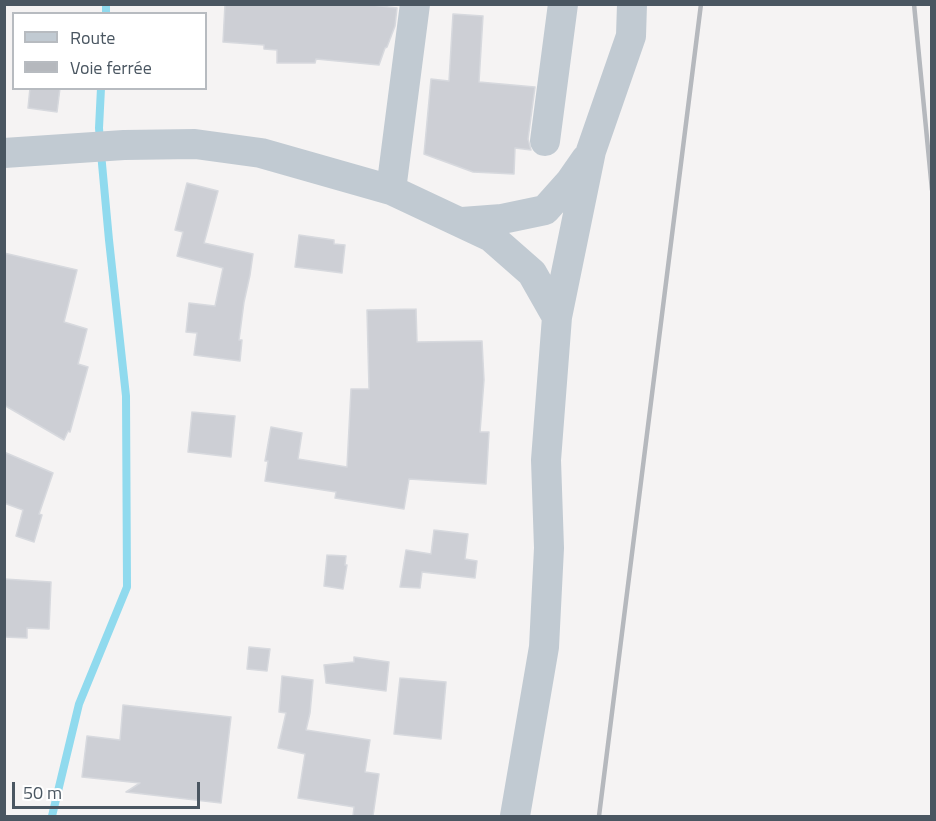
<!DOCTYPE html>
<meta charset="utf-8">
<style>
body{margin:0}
#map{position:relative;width:936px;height:821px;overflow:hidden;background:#f5f3f3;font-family:"Titillium Web",sans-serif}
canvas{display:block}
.frame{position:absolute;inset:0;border:6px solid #4a5661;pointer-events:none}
.legend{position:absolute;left:12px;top:12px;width:195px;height:78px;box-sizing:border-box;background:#fff;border:2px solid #b7bbc0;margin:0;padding:8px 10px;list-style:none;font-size:18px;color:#4a5661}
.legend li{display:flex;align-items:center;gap:12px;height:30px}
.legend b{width:30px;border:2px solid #b7bbc0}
.scale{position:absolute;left:12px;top:782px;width:188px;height:27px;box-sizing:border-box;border:3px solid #4a5661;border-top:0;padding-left:8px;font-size:18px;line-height:21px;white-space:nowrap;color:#4a5661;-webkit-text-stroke:4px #fff;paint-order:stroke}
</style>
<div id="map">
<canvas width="936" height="821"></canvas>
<div class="frame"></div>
<ul class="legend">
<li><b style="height:8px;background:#c1cad2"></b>Route</li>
<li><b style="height:8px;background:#b5b8bd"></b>Voie ferrée</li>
</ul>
<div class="scale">50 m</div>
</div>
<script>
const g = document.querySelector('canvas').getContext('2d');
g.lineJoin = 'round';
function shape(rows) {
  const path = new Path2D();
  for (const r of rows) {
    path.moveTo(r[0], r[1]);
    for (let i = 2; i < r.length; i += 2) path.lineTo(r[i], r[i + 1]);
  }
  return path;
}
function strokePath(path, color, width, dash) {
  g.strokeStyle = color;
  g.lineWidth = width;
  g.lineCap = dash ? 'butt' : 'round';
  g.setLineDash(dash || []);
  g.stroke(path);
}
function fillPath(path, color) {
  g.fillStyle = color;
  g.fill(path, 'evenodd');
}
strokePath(shape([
 [106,14,106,4],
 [100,141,99,128,101,88],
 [52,816,79,704,127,587,126,396,109,240,101,153]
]), '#90daee', 8);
const building = shape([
 [225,4,364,4,397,8,395,26,387,47,385,48,379,65,316,59,315,63,277,63,277,50,264,49,264,45,223,42,225,4],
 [453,14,483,16,479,82,535,87,528,139,531,150,515,148,514,174,473,172,424,154,431,79,449,81,453,14],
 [30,88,60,88,57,112,28,108,30,88],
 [187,183,218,191,204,243,253,254,250,275,244,302,239,340,242,340,240,361,194,355,197,333,186,332,189,303,215,306,223,268,177,256,183,232,175,230,187,183],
 [299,235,334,240,334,244,345,245,342,273,295,267,299,235],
 [4,253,77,270,64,322,87,329,78,364,88,367,70,432,68,431,64,440,4,405,4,253],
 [416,309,417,342,482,341,484,380,480,432,489,432,486,484,409,479,404,509,335,498,336,492,265,481,268,461,265,461,271,427,302,433,298,459,347,467,351,389,369,389,367,310,416,309],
 [192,412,235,416,231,457,188,452,192,412],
 [4,452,53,473,39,514,42,515,34,542,16,536,23,510,4,503,4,452],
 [434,530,468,534,465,559,477,561,475,578,422,572,420,588,400,587,406,550,431,554,434,530],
 [327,555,346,556,345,565,347,565,343,589,324,586,327,555],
 [4,579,51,582,49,629,27,628,27,638,4,637,4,579],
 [249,647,270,649,267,671,247,669,249,647],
 [354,657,389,662,386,691,326,683,324,665,354,662,354,657],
 [282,676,313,680,310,713,306,730,370,740,365,772,379,774,373,816,353,816,354,807,298,798,305,754,278,748,286,713,279,712,282,676],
 [400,678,446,682,441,739,394,734,400,678],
 [123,705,231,717,221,803,126,792,140,783,82,777,87,736,120,740,123,705]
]);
fillPath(building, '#cdcfd5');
strokePath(building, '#d7d9de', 1.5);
strokePath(shape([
 [545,141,563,4],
 [4,153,124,145,195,144,261,153,391,190,491,237,532,273,557,317],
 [391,190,415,4],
 [462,222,502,219,545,210,570,182,586,159],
 [515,816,544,647,549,548,546,460,557,317,591,151,631,36,632,4]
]), '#c1cad2', 30);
strokePath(shape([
 [914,4,932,190],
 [599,816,701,4]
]), '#b5b8bd', 4.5);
</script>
